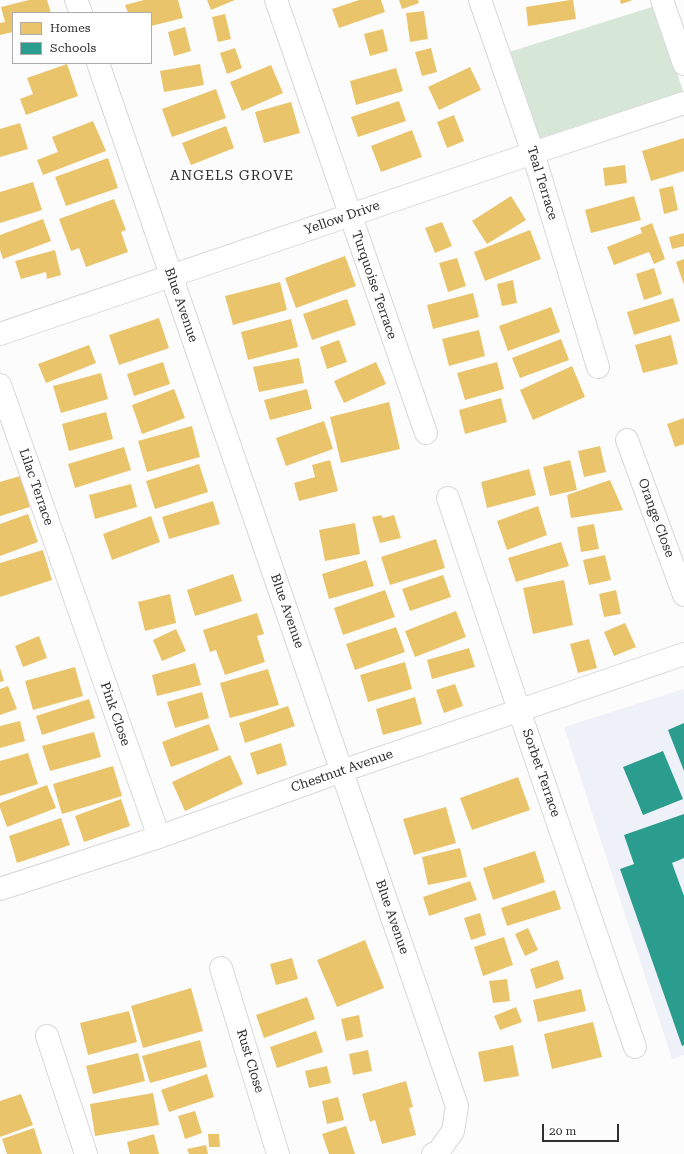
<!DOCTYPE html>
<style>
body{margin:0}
#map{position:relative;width:684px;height:1154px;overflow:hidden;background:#fcfcfd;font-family:"Roboto Serif",serif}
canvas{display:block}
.legend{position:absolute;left:12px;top:12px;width:140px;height:52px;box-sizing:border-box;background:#fff;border:1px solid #acacad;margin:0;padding:5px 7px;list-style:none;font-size:12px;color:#2f2f32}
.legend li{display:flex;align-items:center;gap:8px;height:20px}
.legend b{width:20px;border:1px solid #acacad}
.scale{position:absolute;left:542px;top:1124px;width:77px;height:18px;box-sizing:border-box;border:2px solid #2f2f32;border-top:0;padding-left:5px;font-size:12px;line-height:14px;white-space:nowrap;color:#2f2f32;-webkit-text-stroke:3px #fff;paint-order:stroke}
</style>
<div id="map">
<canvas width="684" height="1154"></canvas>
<ul class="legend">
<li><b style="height:11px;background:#e9c46a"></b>Homes</li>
<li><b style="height:11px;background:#2a9d8f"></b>Schools</li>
</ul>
<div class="scale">20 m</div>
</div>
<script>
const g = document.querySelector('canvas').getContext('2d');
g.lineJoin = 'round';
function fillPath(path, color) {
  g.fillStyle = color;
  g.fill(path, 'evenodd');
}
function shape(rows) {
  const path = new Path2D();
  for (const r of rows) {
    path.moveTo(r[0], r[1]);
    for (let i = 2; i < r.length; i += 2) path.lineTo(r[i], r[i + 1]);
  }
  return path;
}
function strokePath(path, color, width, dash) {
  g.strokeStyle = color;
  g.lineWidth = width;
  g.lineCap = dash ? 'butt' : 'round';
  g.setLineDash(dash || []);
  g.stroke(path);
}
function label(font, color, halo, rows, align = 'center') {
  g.font = font + ' "Roboto Serif",serif';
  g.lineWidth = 4;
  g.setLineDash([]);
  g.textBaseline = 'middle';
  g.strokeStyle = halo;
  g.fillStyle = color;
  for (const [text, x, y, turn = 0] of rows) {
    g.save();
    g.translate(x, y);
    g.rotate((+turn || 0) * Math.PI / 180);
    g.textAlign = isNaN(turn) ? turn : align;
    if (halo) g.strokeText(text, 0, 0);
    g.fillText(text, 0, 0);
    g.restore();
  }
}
fillPath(shape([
 [684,689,684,1055,672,1059,564,727]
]), '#eff1f9');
fillPath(shape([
 [655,6,683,91,535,140,506,53]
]), '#d6e7d8');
fillPath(shape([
 [29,0,47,0,51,13,13,13,13,32,0,35,0,23,5,22,1,7],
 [144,0,178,0,183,18,151,26,151,13,128,13,125,5],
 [207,0,235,0,211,10],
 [359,0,381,0,385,12,339,28,332,9],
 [399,0,418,0,419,3,402,9],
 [570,0,573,0,576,19,528,26,526,7],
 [620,0,633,0,621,4],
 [424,11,428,39,410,42,406,13],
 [225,14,231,39,218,42,212,17],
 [185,27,191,51,174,56,168,32],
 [383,29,388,51,370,56,364,34],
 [235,48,242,68,227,74,220,53],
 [431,48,437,72,422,76,415,52],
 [67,64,78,96,26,115,20,99,33,94,27,78],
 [200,64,204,85,164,92,160,71],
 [271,65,283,93,242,111,230,82],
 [470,67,481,90,439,110,428,87],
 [396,68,403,91,356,105,350,81],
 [216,89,226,118,172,137,162,109],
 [399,101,406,121,358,137,351,117],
 [291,102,300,133,264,143,255,112],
 [454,115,464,141,447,148,437,122],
 [93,121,106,151,43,175,37,160,58,152,52,137],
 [20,123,28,149,0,157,0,129],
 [226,126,234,148,191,165,182,143],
 [412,130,422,157,381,172,371,146],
 [684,138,684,171,651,181,642,151],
 [108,158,118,188,66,206,55,177],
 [625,165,627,183,605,186,603,168],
 [33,182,42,210,0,223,0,192],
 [673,186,678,210,664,214,659,189],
 [511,196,526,220,487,244,472,221],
 [634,196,641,220,591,233,585,210],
 [114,199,126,230,121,232,128,252,86,267,79,248,71,251,59,219],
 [43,219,51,241,3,259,0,250,0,235],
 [442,222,452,246,435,253,425,228],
 [652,223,665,259,654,264,649,252,614,265,607,247,642,233,640,228],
 [530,230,541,259,485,281,474,252],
 [684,233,684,246,672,249,669,237],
 [55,250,61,275,47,279,46,272,21,279,15,261],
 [345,256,356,286,296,308,285,278],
 [457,258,466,286,448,292,439,263],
 [684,259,684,285,676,262],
 [654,268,662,294,644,300,636,274],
 [513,280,517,303,502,306,497,284],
 [280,282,287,310,233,325,225,296],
 [473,293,479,317,433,329,427,305],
 [673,298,680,321,634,335,627,312],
 [347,299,356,325,312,340,303,314],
 [551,307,560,332,508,351,499,326],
 [159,318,169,348,119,365,109,335],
 [291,319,298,347,248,360,241,332],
 [479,330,485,356,449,366,442,339],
 [671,335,678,364,643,373,635,345],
 [561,339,569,360,520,378,512,358],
 [339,340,347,362,327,369,320,347],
 [89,345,96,363,46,383,38,364],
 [299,358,304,383,259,392,253,367],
 [163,362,170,384,134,396,127,374],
 [376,362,386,384,344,403,334,381],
 [497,362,504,389,465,400,457,373],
 [572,366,585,397,533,420,520,390],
 [101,373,108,399,61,413,53,386],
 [174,389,185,418,142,434,132,405],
 [307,389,312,409,270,420,264,400],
 [501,398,507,422,465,434,459,410],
 [389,402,400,449,341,463,330,417],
 [106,412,113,439,69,451,62,424],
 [684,418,684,444,675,447,667,424],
 [324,421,333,449,286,466,276,438],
 [192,426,200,457,147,472,138,441],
 [600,446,606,472,584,477,578,451],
 [124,447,131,470,75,488,68,464],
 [330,460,338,491,299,501,294,483,315,477,312,465],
 [570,460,577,490,550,496,543,467],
 [199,464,208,492,155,509,146,481],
 [529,469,536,495,487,508,481,482],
 [20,476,30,507,0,516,0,482],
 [610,480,623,510,571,518,567,495],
 [131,484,137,507,95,519,89,495],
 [213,501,220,524,169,539,162,517],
 [538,506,547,535,507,550,497,521],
 [28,514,38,542,0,556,0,524],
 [381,515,383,518,394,515,401,538,380,543,372,517],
 [151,516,160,542,112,560,103,534],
 [355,523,360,554,325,561,319,530],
 [594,524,599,549,581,552,577,527],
 [436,539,445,568,390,585,381,557],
 [561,542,569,566,516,582,508,558],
 [43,550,52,580,0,597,0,563],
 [605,555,611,580,589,585,583,560],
 [366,560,374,586,329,599,322,574],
 [233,574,242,601,195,616,187,590],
 [443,575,451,597,410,611,402,589],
 [564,580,573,625,533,634,523,588],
 [385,590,395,617,343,635,334,608],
 [616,590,621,614,604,617,599,594],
 [170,594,176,623,145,631,138,602],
 [456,611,466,637,415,657,405,631],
 [257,613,264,634,257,636,265,662,225,675,216,650,210,652,203,630],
 [625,623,636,647,614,656,604,632],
 [396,627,405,652,355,670,346,644],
 [176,629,186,651,162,661,153,640],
 [39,636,47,658,23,667,15,646],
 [589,639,597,668,578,673,570,644],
 [469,648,475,667,432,679,427,660],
 [405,662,412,689,368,702,360,675],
 [195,663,201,685,157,696,152,675],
 [75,667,83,696,33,710,25,681],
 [0,668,4,681,0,682],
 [268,669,279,705,230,718,220,683],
 [455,684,463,706,444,713,436,690],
 [8,686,17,709,0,715,0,689],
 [202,692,209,718,175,728,167,702],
 [415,697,422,724,383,735,376,709],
 [89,699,95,718,42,735,36,716],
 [288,706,295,726,245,743,239,723],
 [20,721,25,741,0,748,0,726],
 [209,724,219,750,171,767,162,742],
 [94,732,101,757,50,771,42,746],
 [281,743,287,765,257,775,250,753],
 [28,753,38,784,0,796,0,761],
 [230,755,243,784,185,811,172,782],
 [113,766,122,796,62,814,53,784],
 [518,777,530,810,472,830,460,798],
 [47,785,56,808,7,827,0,808,0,803],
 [121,799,130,826,84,842,75,816],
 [446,807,456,843,414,855,403,819],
 [61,818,70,845,17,863,9,836],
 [460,848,467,877,428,885,422,857],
 [535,851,545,882,493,900,483,868],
 [470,881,477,900,429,916,423,897],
 [555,890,561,909,507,926,501,908],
 [480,913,486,935,471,940,464,918],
 [528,928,538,950,525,956,515,934],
 [504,937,513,965,483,976,474,947],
 [365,940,384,988,337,1007,317,960],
 [292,958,298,979,276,985,270,964],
 [558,960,564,979,536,989,530,969],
 [507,979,510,1001,493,1003,489,981],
 [191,988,203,1031,143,1048,131,1006],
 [581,989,586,1011,538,1022,533,1000],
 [307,997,315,1019,264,1038,256,1015],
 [516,1007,522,1022,500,1030,494,1016],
 [129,1011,137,1042,88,1055,80,1023],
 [359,1015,363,1037,346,1041,341,1019],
 [593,1022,602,1057,552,1069,544,1034],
 [316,1031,323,1052,277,1068,270,1047],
 [200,1040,207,1067,150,1083,142,1056],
 [513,1045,519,1076,484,1082,478,1052],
 [368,1050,372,1071,353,1075,349,1054],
 [138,1053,145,1081,93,1094,86,1066],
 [327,1066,331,1083,309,1088,305,1071],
 [207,1074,214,1097,169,1112,161,1090],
 [406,1081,413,1107,409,1108,416,1135,382,1144,375,1120,370,1122,362,1094],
 [153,1093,159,1125,95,1136,90,1104],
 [21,1094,33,1125,0,1137,0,1101],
 [338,1097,344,1120,327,1124,322,1101],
 [195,1111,202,1133,185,1139,178,1116],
 [346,1126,355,1154,329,1154,322,1134],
 [34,1128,42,1154,7,1154,2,1139],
 [154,1134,159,1154,130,1154,127,1142],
 [208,1134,219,1134,220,1147,209,1147],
 [206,1145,208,1154,189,1154,187,1149]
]), '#e9c46a');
fillPath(shape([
 [684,723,684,771,668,730],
 [663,751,683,799,643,815,623,767],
 [684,814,684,858,672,863,684,896,684,1045,682,1046,620,869,634,864,624,835]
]), '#2a9d8f');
const minor = shape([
 [76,0,81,13],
 [276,0,426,433],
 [480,0,533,153,598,367],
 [662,0,684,64],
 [98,63,457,1106,453,1131,439,1151,433,1154],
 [0,334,533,153,684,103],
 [0,385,159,837],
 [627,440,684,595],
 [448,498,519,710,635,1047],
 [0,889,159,837,342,771,684,654],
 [221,968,278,1154],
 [47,1036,86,1154]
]);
strokePath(minor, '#d8d8d9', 24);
strokePath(minor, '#fff', 22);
label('13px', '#2f2f32', '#fff', [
 ["Teal Terrace",542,183,73],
 ["Yellow Drive",342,218,-19],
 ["Turquoise Terrace",374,285,71],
 ["Blue Avenue",181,305,71],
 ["Lilac Terrace",36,487,71],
 ["Orange Close",656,518,70],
 ["Blue Avenue",287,611,71],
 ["Pink Close",115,714,71],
 ["Chestnut Avenue",342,771,-19],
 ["Sorbet Terrace",541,773,71],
 ["Blue Avenue",392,917,71],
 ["Rust Close",250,1061,73]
]);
g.letterSpacing = '1px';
label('14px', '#2f2f32', '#fff', [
 ["ANGELS GROVE",232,176]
]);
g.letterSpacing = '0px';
</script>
